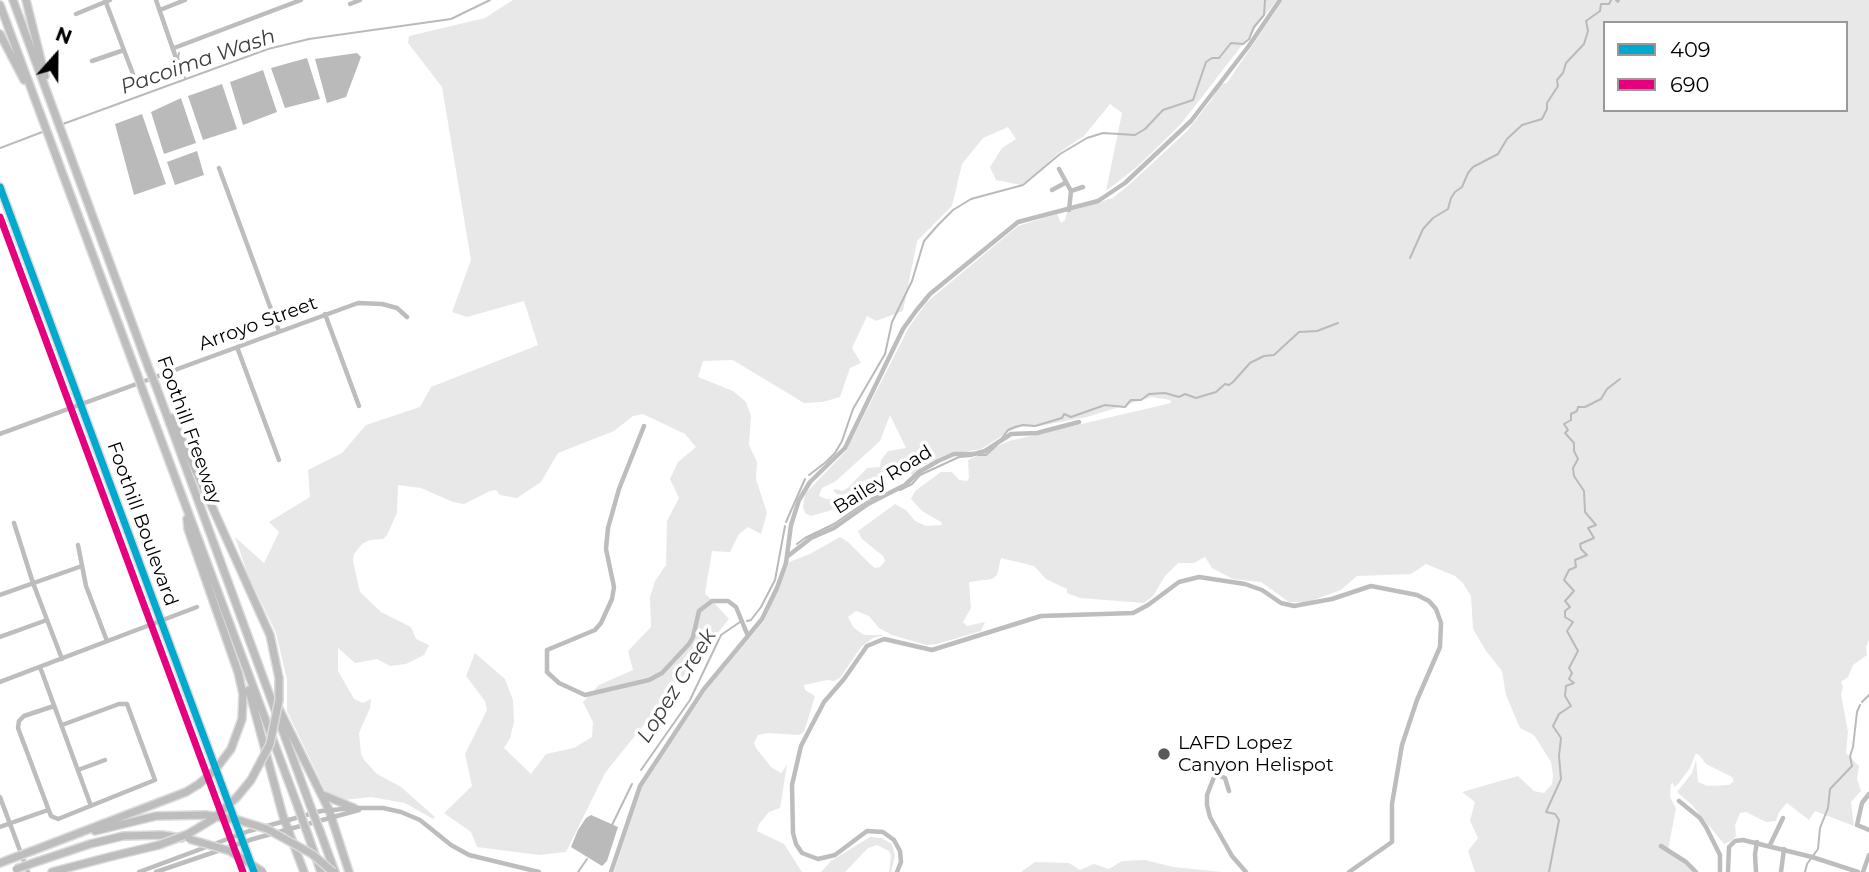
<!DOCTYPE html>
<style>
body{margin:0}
#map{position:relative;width:1869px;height:872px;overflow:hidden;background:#fff;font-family:Montserrat,sans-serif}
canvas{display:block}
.legend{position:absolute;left:1603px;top:21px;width:245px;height:91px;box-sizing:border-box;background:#fff;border:2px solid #999;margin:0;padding:9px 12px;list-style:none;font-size:21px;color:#000}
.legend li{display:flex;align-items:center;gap:14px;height:35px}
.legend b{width:35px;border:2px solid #999}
.north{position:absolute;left:21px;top:21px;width:70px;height:70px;-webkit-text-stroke:5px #fff;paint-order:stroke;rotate:21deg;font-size:19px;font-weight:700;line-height:28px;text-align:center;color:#000}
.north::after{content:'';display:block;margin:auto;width:24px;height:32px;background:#000;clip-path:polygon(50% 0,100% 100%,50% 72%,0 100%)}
</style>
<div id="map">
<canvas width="1869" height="872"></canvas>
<ul class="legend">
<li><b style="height:9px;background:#00a9ce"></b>409</li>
<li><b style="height:9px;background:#e5007d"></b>690</li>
</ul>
<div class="north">N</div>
</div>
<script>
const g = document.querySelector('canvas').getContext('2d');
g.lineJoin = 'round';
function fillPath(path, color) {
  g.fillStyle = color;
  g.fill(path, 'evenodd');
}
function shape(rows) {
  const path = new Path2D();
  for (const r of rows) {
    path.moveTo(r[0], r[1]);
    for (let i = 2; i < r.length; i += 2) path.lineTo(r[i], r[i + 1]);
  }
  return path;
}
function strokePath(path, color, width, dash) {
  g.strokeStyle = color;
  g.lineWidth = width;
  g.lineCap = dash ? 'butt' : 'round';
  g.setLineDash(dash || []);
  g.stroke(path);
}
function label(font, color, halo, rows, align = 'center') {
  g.font = font + ' Montserrat,sans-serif';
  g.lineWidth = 7;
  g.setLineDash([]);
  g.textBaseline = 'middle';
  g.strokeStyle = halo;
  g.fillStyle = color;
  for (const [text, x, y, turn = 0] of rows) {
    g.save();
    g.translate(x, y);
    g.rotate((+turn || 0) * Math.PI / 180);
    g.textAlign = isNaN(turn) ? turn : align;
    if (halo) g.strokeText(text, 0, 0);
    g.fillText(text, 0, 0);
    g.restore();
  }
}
fillPath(shape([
 [513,0,1277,0,1181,124,1137,167,1106,191,1122,113,1110,104,1084,136,1057,154,1039,171,1021,185,996,180,990,167,1002,148,1016,139,1008,127,983,138,962,164,952,206,917,241,903,311,876,321,867,316,852,348,861,363,850,368,840,397,823,402,804,403,733,360,703,361,698,377,733,391,746,402,751,416,749,445,757,462,756,479,767,513,761,534,748,527,739,534,730,552,712,551,705,593,729,619,605,773,566,852,539,855,477,847,471,832,444,813,472,786,465,754,487,710,485,701,466,676,475,653,505,679,513,700,514,722,510,738,504,748,531,774,546,754,574,748,592,737,593,722,583,702,599,685,633,670,628,651,651,627,650,597,655,581,666,565,667,521,679,498,670,479,678,462,696,447,685,434,643,414,633,416,614,431,558,453,541,482,517,498,500,495,496,490,490,491,464,504,453,502,421,488,398,485,397,513,387,535,383,539,370,540,362,544,354,554,353,561,360,592,381,612,411,627,416,639,429,645,424,655,406,664,390,666,377,659,355,663,338,648,338,671,354,699,363,703,371,699,370,708,359,733,361,754,365,761,377,774,401,787,435,817,433,819,405,803,371,797,344,800,329,796,325,790,287,711,287,680,276,633,248,575,235,537,264,563,279,532,269,522,310,497,308,470,342,453,366,425,420,407,431,387,538,345,524,301,467,317,452,312,471,260,442,87,408,43,409,36,485,18],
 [1283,0,1869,0,1869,640,1866,647,1867,655,1853,665,1848,677,1841,682,1843,687,1841,694,1848,732,1846,753,1859,766,1857,779,1861,791,1851,802,1854,826,1815,811,1809,820,1787,803,1779,812,1776,821,1766,822,1746,812,1740,813,1735,825,1736,836,1731,841,1724,844,1692,805,1677,792,1692,773,1696,760,1698,782,1707,786,1729,785,1734,781,1732,777,1706,764,1700,756,1696,753,1690,768,1678,784,1674,787,1673,783,1671,784,1670,797,1676,808,1668,850,1694,872,1475,872,1468,851,1478,838,1470,821,1475,802,1462,792,1518,776,1534,791,1544,793,1552,784,1553,776,1551,762,1534,735,1520,728,1506,695,1502,671,1486,651,1473,629,1471,596,1463,583,1455,576,1426,564,1411,574,1357,576,1341,590,1308,602,1289,602,1261,582,1233,579,1212,568,1205,557,1194,563,1178,563,1165,576,1153,596,1144,603,1080,598,1067,593,1067,589,1046,579,1034,566,1001,558,997,575,992,579,969,582,971,608,963,622,967,626,985,622,981,631,937,644,926,645,892,635,879,628,869,616,856,611,848,617,854,628,864,635,884,635,873,638,861,647,840,678,834,681,827,680,804,685,805,690,815,696,804,732,799,735,768,733,758,735,754,743,756,748,771,767,781,773,787,765,780,808,769,812,759,824,757,831,784,844,802,872,614,872,641,788,709,686,764,621,789,562,810,554,840,537,848,542,870,564,875,568,880,567,885,561,883,556,862,539,858,531,895,504,906,510,915,521,926,526,942,525,941,522,922,511,911,499,915,491,941,472,952,472,959,480,967,481,969,478,968,460,1009,441,1171,403,1170,400,1152,397,1087,417,1034,427,1023,426,1010,431,981,449,945,455,924,465,912,475,906,468,892,469,878,479,868,479,862,482,851,492,842,495,837,494,833,491,835,489,842,491,848,488,867,468,880,467,881,460,888,451,906,448,890,415,880,441,836,481,822,488,819,496,826,499,848,499,861,490,866,490,861,496,846,506,811,516,805,513,803,507,805,494,846,451,909,327,927,302,1018,226,1057,214,1061,223,1065,220,1067,212,1113,198,1131,183,1187,131,1212,99,1220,84,1227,83],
 [1605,23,1846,23,1846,110,1605,110],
 [870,837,882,838,892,844,895,856,891,872,889,872,891,856,889,851,877,845,868,848,845,872,821,872,831,861],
 [1145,860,1173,867,1222,872,1021,872,1035,862,1069,863,1080,870,1094,864,1109,869,1122,861]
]), '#e8e8e8');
fillPath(shape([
 [357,53,361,57,346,97,327,103,315,59],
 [307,58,320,99,285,108,271,68],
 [263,70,277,112,243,125,230,82],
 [222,84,237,129,203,140,188,96],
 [181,98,196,143,164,154,151,112],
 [142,114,166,184,134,195,115,124],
 [197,151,204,175,175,185,167,162],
 [591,815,618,827,607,861,602,866,571,847,578,830,586,818]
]), '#bababa');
strokePath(shape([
 [1616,0,1618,2,1619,0],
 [179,53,178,57,185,78],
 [63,124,268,49,309,39,451,19,490,0],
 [0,148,45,131],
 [1410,258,1423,229,1433,218,1448,209,1451,198,1455,192,1462,187,1468,173,1473,167,1498,154,1507,139,1522,125,1542,119,1547,109,1547,103,1558,86,1557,80,1563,73,1566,63,1584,44,1588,31,1586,21,1600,11,1601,4,1609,4,1611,0],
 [1002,438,1008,430,1015,427,1023,425,1035,426,1062,418,1064,414,1071,417,1105,405,1125,407,1131,400,1141,400,1149,394,1165,393,1179,397,1185,394,1196,398,1216,392,1225,384,1229,385,1233,382,1250,363,1264,356,1274,355,1299,332,1317,331,1338,323],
 [978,455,986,455,997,445],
 [809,475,826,462,835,453,842,441,853,409,885,354,892,322,912,281,924,241,938,225,953,210,971,199,1023,185,1060,154,1087,138,1103,133,1135,135,1145,129,1163,110,1193,100,1206,62,1212,58,1219,58,1231,43,1243,44,1249,39,1254,27,1264,15,1265,0],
 [900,490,912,484,920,475,959,457,972,456],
 [786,522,805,479],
 [797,544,805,538,834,524,870,499,883,494],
 [747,621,751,620,761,607,775,580,785,526],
 [1862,702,1869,695],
 [641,770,690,700,721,635,740,622],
 [612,825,632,784],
 [578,872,587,859],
 [1549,872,1559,820,1555,814,1546,812,1561,779,1559,756,1561,738,1553,726,1559,714,1571,706,1565,696,1566,686,1574,683,1569,679,1572,673,1569,668,1578,651,1567,631,1573,622,1565,617,1565,611,1570,607,1565,601,1574,591,1564,580,1569,570,1576,567,1575,560,1587,555,1581,549,1580,544,1594,538,1588,528,1596,525,1585,512,1584,491,1574,476,1573,468,1578,459,1574,451,1574,443,1565,433,1568,430,1564,424,1571,420,1571,414,1577,411,1578,407,1585,407,1601,399,1607,389,1620,379],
 [1805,872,1807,864,1818,849,1820,828,1828,808,1830,789,1852,766,1850,756,1853,747,1857,712,1860,705]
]), '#bababa', 2);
const major = shape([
 [0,187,254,872]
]);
const highway = shape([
 [13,0,149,369],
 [26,0,45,76],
 [0,5,137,374],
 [0,34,24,80],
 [156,386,310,805],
 [143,391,298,807],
 [172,418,270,635,279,678],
 [187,519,188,529,238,672,243,694,242,719,231,749],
 [249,690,283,816,304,872],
 [279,709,329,810,349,872],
 [323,795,354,808],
 [95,831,156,816,206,815],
 [320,831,335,872],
 [308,835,321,872],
 [32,851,186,792,199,784],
 [36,862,90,844,123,836,162,835,182,838],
 [0,863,13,858],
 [52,872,113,856]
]);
strokePath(major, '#dbdbdb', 10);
strokePath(highway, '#dbdbdb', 10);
strokePath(shape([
 [105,0,133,74],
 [156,0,176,58],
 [350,4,360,0],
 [160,10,185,0],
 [76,14,110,0],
 [174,48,301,0],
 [92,61,124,50],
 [219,168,279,331],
 [1059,169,1071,191],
 [1052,190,1065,183],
 [1069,210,1071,191,1083,187],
 [325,314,359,406],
 [237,347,279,460],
 [644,426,619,489,608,528,606,549,614,587,612,599,601,623,595,630,547,650,547,672,559,683,585,695,649,680,662,673,689,644,693,637,699,611,712,601,728,601,736,607,748,636],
 [0,434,358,303,382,304,397,308,407,317],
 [14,523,33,583,62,659],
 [78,545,86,586,107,641],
 [788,556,811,538,834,528,868,504,905,485,919,472,938,461,954,454,974,454,985,451,1011,434,1037,433,1079,422],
 [0,595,82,566],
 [0,637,47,620],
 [40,667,91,806],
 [0,682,197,607],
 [54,706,24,716,19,721,18,728,51,816,58,819,155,780,127,704,119,704,62,725],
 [78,770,105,760],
 [1229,791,1225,778,1218,775,1214,777,1207,795,1207,805,1210,817,1232,856,1246,872],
 [1869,794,1862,803,1857,825,1869,830],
 [0,797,28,872],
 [1679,801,1700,818,1706,827,1720,855,1720,872],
 [0,827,48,810],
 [1770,845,1783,818],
 [1661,846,1686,862,1696,872],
 [139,872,249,831,321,811,354,808,383,808,401,812,420,820,451,845,469,855,539,872],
 [156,872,253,839,359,810],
 [611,872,640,786,704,689,762,619,777,588,786,563,791,525,799,500,810,482,845,448,903,329,916,311,930,294,1018,222,1098,201,1125,183,1191,121,1248,47,1280,0],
 [897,872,901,862,900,851,894,840,883,832,867,831,835,855,818,859,802,853,796,844,793,833,792,785,801,746,824,702,844,679,867,646,884,639,932,650,1041,616,1133,613,1148,605,1179,582,1199,577,1245,584,1262,590,1281,603,1294,606,1332,599,1371,586,1417,595,1429,601,1436,609,1441,623,1440,647,1417,700,1402,745,1392,804,1392,842,1349,872],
 [1728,872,1729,847,1735,841,1743,840,1812,857,1858,872],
 [1756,872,1755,854,1757,842],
 [1781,872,1784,849],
 [1863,872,1869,855]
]), '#bdbdbd', 4.5);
strokePath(major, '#bdbdbd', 6);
strokePath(highway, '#bdbdbd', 7);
const highwayBridge = shape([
 [149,369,156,386],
 [137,374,143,391],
 [199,784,215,770,231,749],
 [310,805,320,831],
 [298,807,308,835],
 [206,815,238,820,267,829,312,854,333,872],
 [189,839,230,851,263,872],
 [113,856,159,845,188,834,213,819,237,797,251,780,270,744,279,700,279,678],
 [13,858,32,851],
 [16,869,36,862]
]);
strokePath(highwayBridge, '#dbdbdb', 10, []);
strokePath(highwayBridge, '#bdbdbd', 7);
strokePath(shape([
 [0,187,254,872]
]), '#00a9ce', 7);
strokePath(shape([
 [0,217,243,872]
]), '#e5007d', 7);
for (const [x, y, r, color] of [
 [1164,754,7,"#595959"]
]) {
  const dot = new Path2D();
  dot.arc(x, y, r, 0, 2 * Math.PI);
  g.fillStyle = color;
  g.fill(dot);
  strokePath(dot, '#fff', 2.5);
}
label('19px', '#000', '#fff', [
 ["Arroyo Street",258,324,-20],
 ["Foothill Freeway",189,430,70],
 ["Bailey Road",883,480,-32],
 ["Foothill Boulevard",142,524,70]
]);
label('19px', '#000', '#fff', [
 ["LAFD Lopez",1178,743],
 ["Canyon Helispot",1178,765]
], 'left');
label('italic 21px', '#3e3e3e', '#fff', [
 ["Pacoima Wash",198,62,-19],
 ["Lopez Creek",677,686,-58]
]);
</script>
